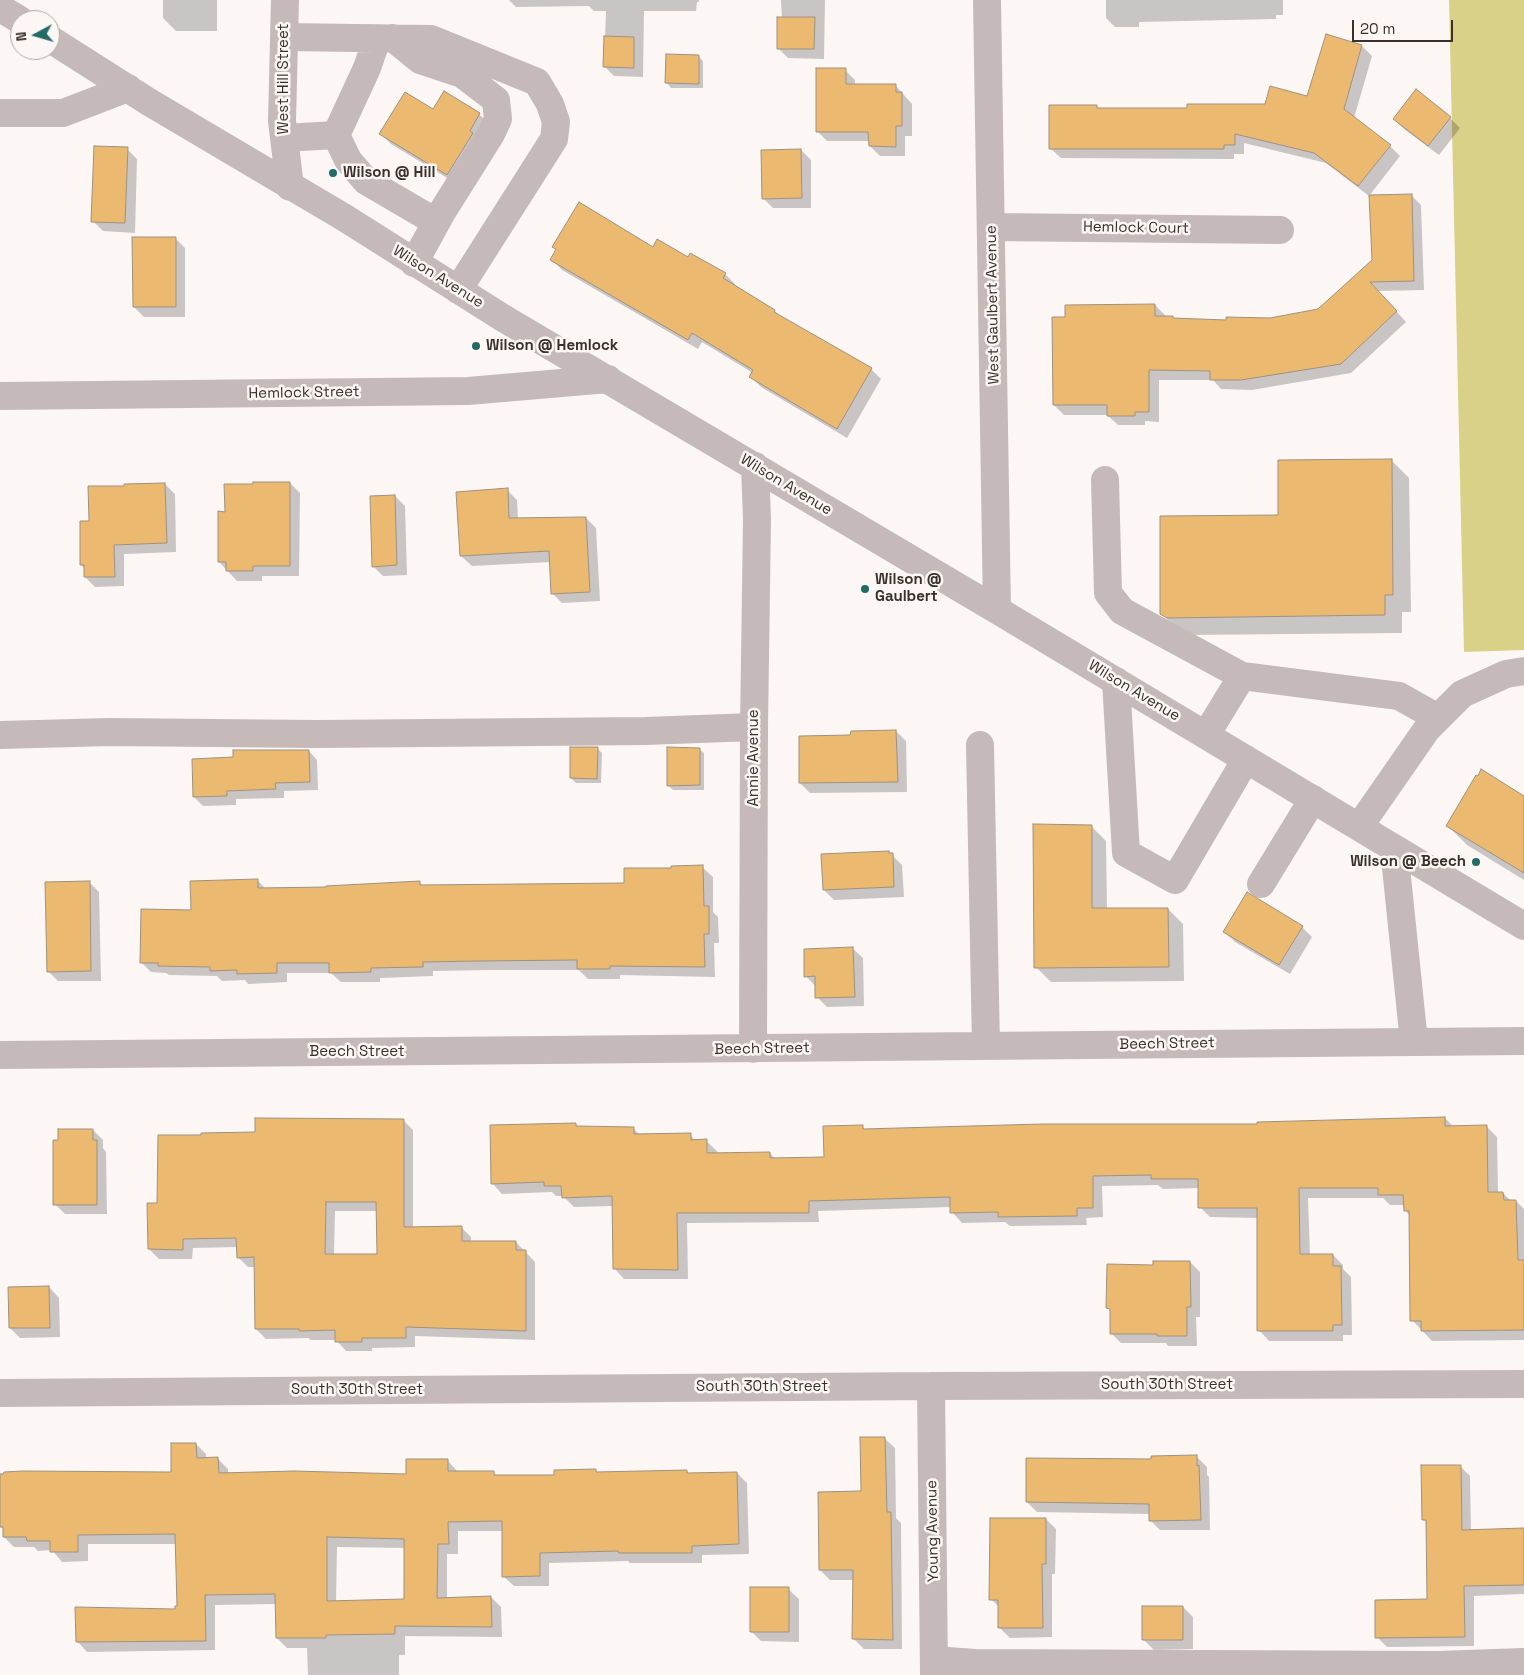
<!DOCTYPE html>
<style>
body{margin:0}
#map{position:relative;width:1524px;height:1675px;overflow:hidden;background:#fcf7f5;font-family:"Space Grotesk",sans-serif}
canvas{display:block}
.north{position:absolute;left:10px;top:10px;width:50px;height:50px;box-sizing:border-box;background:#fcf7f5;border:1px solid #aea8a5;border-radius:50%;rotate:264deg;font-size:14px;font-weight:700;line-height:20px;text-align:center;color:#3a312d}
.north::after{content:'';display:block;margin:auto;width:18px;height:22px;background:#236c65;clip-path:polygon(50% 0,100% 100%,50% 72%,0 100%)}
.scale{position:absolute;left:1352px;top:20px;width:101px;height:22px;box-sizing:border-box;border:2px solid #3a312d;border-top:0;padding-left:6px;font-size:15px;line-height:18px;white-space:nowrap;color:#3a312d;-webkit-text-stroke:4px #fcf7f5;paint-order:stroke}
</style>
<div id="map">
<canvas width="1524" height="1675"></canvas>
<div class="north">N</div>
<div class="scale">20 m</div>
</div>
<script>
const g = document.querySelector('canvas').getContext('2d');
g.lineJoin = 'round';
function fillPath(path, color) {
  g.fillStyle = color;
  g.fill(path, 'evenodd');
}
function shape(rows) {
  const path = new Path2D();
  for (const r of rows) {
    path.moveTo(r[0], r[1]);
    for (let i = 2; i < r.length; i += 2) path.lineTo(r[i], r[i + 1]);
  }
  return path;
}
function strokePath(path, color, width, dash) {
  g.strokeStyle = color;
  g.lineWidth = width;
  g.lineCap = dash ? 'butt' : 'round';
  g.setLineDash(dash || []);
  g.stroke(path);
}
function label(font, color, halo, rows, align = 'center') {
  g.font = font + ' "Space Grotesk",sans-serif';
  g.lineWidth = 5;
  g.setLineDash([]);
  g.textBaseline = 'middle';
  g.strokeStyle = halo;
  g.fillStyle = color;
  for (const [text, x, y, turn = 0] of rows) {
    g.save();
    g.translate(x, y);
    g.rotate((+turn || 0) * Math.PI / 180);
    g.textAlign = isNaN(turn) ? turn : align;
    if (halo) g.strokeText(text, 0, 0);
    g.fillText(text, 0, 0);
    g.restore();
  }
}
fillPath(shape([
 [1449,0,1524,0,1524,650,1464,652]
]), '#d9d187');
fillPath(shape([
 [163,0,217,0,217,31,176,31,163,18],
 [509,0,699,0,699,2,697,2,696,11,644,11,643,77,614,76,604,66,606,11,594,11,589,6,516,7],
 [781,0,825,0,824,59,788,58,778,48,782,19],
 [1106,0,1283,0,1283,15,1276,15,1276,19,1139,22,1139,27,1115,27,1106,18],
 [1362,46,1372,56,1354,118,1390,146,1400,156,1369,196,1326,163,1244,143,1244,154,1234,154,1234,159,1061,158,1050,148,1096,106,1100,109,1188,109,1266,106,1308,98],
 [698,56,703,61,703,88,671,88,667,83],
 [845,70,855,80,855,85,895,85,912,104,912,136,905,136,905,156,880,156,870,146,870,141,827,141,817,131],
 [433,111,479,114,489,124,457,184,391,144,381,134],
 [1450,118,1460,128,1439,155,1404,129,1394,119],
 [127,149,137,159,135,233,103,231,93,221],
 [801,150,811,160,811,208,773,208,763,198],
 [1411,195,1421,205,1424,290,1378,291,1406,322,1351,373,1252,390,1221,389,1213,380,1159,380,1159,422,1145,421,1145,425,1118,425,1107,415,1064,415,1054,405,1155,305,1165,315,1165,317,1174,319,1227,321,1270,319,1319,310,1374,260],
 [175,238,185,248,185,317,144,317,134,307],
 [554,247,653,248,688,259,725,274,735,284,734,286,775,311,780,316,871,369,881,379,847,438,761,387,751,377,753,373,702,342,698,349,562,270,552,260,557,250],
 [1391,460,1409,478,1411,612,1402,612,1402,633,1186,635,1180,632,1162,614,1279,517],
 [290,483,300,493,299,576,262,576,262,581,237,581,219,562,226,513],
 [165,484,175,494,176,552,124,554,124,586,95,587,85,577,85,569,81,565,90,523,125,488],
 [507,490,517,500,518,519,586,518,596,528,600,601,562,603,552,593,551,562,472,566,461,556],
 [395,496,405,506,407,575,383,576,373,566],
 [896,731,906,741,907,792,810,793,800,783,852,736],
 [597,748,602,753,601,783,576,783,571,778],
 [699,749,704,753,704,790,673,790,668,785],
 [309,751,317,760,318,790,284,791,284,798,236,799,236,805,203,806,194,797,235,759],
 [1524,798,1524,880,1467,845,1447,825],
 [1091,826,1106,841,1107,909,1168,909,1183,924,1184,981,1051,982,1036,967],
 [889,852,902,865,904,897,834,900,824,890],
 [702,867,713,877,713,912,718,917,719,943,714,943,715,977,620,975,620,979,588,979,579,970,490,970,433,971,433,976,380,978,380,982,341,982,331,973,287,973,287,982,248,984,245,980,222,981,217,976,169,975,166,973,151,972,141,962,192,911,258,881,266,889,327,889,420,883,423,886,626,884,672,869],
 [89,882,99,892,101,981,58,981,48,971],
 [1302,927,1312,937,1290,974,1235,942,1225,932],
 [852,948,863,958,864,1006,827,1007,817,997,816,987,806,976],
 [1445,1118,1454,1127,1487,1127,1497,1137,1498,1193,1503,1193,1511,1201,1516,1201,1524,1209,1524,1340,1432,1341,1412,1320,1410,1216,1405,1210,1405,1205,1390,1205,1383,1198,1308,1198,1310,1255,1333,1255,1343,1265,1343,1269,1351,1277,1352,1335,1343,1335,1343,1341,1269,1341,1259,1330,1258,1218,1210,1217,1200,1207,1200,1188,1163,1189,1158,1185,1102,1186,1103,1217,1086,1218,1087,1225,1010,1226,1005,1222,962,1223,952,1212,951,1207,818,1211,819,1222,687,1223,688,1279,624,1279,614,1268,613,1206,574,1207,563,1196,556,1196,552,1192,502,1194,492,1183,576,1125,578,1127,633,1128,640,1135,690,1135,696,1141,706,1141,717,1151,717,1154,770,1153,775,1159,825,1159,862,1126,866,1131,1258,1125],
 [403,1120,413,1130,413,1228,461,1227,471,1237,471,1242,516,1242,535,1262,535,1340,415,1336,415,1347,372,1348,372,1351,346,1351,336,1340,310,1340,309,1338,266,1339,256,1329,256,1267,248,1267,238,1257,238,1247,193,1248,192,1259,159,1259,149,1249,158,1205,203,1137,256,1134],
 [335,1211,378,1211,378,1255,334,1255],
 [93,1130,103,1140,103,1148,106,1152,107,1214,65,1214,55,1204],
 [1190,1262,1200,1272,1200,1317,1196,1317,1197,1346,1168,1346,1166,1343,1121,1343,1111,1333,1111,1312,1108,1308,1154,1266],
 [49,1287,59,1298,60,1337,20,1338,10,1328],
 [884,1438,895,1448,896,1518,901,1523,902,1649,864,1649,854,1639,854,1580,830,1580,820,1570,863,1493],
 [196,1444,206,1454,206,1459,218,1459,228,1469,228,1474,407,1475,448,1461,458,1472,493,1472,497,1476,555,1476,596,1471,598,1473,687,1471,689,1474,737,1473,747,1483,749,1554,702,1555,702,1563,630,1563,628,1561,549,1563,549,1586,514,1586,503,1576,503,1531,458,1531,458,1554,447,1554,447,1599,491,1597,501,1607,502,1637,405,1636,405,1655,399,1655,399,1675,308,1675,307,1648,287,1648,277,1638,276,1604,215,1605,215,1650,87,1652,77,1641,176,1611,178,1608,176,1544,88,1544,88,1561,62,1562,52,1550,38,1551,34,1547,14,1547,4,1537,4,1529,1,1527,0,1475,173,1473],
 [337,1547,406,1548,405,1600,336,1602],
 [1197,1457,1207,1467,1207,1475,1209,1477,1210,1530,1160,1530,1150,1520,1150,1514,1037,1512,1027,1502,1152,1461],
 [1460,1466,1470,1476,1471,1531,1524,1529,1524,1594,1474,1596,1474,1646,1387,1647,1377,1637,1428,1600,1427,1523,1423,1519],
 [1046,1519,1056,1529,1055,1574,1052,1574,1052,1637,1010,1638,1000,1628,1000,1608,991,1599],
 [788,1589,799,1599,799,1642,761,1641,751,1631],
 [1183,1607,1193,1617,1193,1649,1154,1650,1144,1640]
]), '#0003');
const building = shape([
 [777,17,815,17,814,49,777,49,777,17],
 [1326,34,1362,45,1344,109,1391,145,1358,186,1314,153,1235,134,1235,145,1224,145,1224,149,1049,149,1049,105,1097,105,1097,108,1187,108,1187,104,1265,104,1270,86,1307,96,1326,34],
 [604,36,634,37,634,68,603,67,604,36],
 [666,54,699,55,699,84,665,83,666,54],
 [816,68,846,68,846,84,896,84,896,92,902,92,902,126,896,126,896,147,869,146,868,132,816,132,816,68],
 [1416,89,1451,117,1428,146,1393,119,1416,89],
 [444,91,480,113,470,131,473,133,447,175,379,134,405,92,433,109,444,91],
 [94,146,128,147,125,223,91,222,94,146],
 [801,149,802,198,762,199,761,150,801,149],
 [1412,194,1414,281,1370,282,1397,311,1341,364,1241,380,1210,380,1210,371,1149,370,1149,412,1135,412,1135,416,1107,416,1107,405,1053,405,1052,317,1065,317,1065,305,1155,304,1155,316,1173,316,1173,318,1226,320,1226,317,1270,318,1318,309,1372,260,1369,195,1412,194],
 [579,202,653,247,657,239,688,257,690,253,726,273,723,278,775,310,774,312,872,368,837,429,749,377,753,370,692,333,688,340,550,260,556,249,552,247,579,202],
 [132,237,176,237,176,307,133,307,132,237],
 [1392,459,1393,595,1385,595,1385,615,1167,618,1160,614,1160,516,1278,515,1278,460,1392,459],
 [253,482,290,482,290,566,253,566,253,571,226,571,226,562,218,562,218,511,225,512,224,484,253,484,253,482],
 [165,483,167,543,114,545,115,577,84,577,84,565,80,565,80,521,89,521,88,486,124,486,124,484,165,483],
 [508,488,509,518,586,517,590,592,551,594,549,551,460,556,456,492,508,488],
 [395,495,397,565,372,567,370,496,395,495],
 [896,730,898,782,799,783,799,736,850,735,851,731,896,730],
 [570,747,598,747,597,779,570,778,570,747],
 [667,747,700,748,700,785,667,786,667,747],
 [233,750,309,750,310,782,275,783,276,789,227,791,227,796,193,797,192,759,233,757,233,750],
 [1481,769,1524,796,1524,873,1446,826,1476,775,1478,776,1481,769],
 [1033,824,1092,825,1092,908,1168,908,1169,967,1034,968,1033,824],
 [889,851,889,853,893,853,894,887,823,890,821,854,889,851],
 [703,865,704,906,709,906,709,934,704,934,705,967,610,966,610,969,577,969,577,960,480,961,423,962,423,967,371,968,371,972,329,973,329,963,277,963,277,973,237,974,237,970,210,971,210,967,158,966,158,963,140,963,141,909,191,910,190,881,258,879,258,888,326,887,326,886,420,881,420,885,624,883,624,868,671,868,671,866,703,865],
 [90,881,91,971,47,972,45,882,90,881],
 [1247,892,1303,926,1279,965,1223,932,1247,892],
 [853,947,855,997,815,998,815,976,804,977,804,949,853,947],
 [1445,1117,1445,1126,1487,1125,1488,1192,1503,1192,1504,1200,1516,1200,1518,1260,1524,1260,1524,1330,1421,1331,1421,1321,1410,1321,1409,1211,1404,1211,1403,1195,1378,1195,1378,1188,1299,1188,1300,1254,1333,1254,1333,1266,1341,1266,1342,1325,1333,1325,1333,1331,1257,1331,1257,1208,1198,1208,1198,1179,1151,1179,1151,1175,1093,1176,1093,1208,1077,1208,1077,1216,998,1217,998,1212,950,1213,950,1197,809,1201,809,1213,677,1213,678,1270,613,1269,612,1196,562,1198,561,1186,544,1186,544,1182,491,1184,490,1125,576,1123,576,1126,634,1127,634,1134,691,1133,691,1140,707,1139,707,1153,770,1152,770,1158,824,1157,823,1126,863,1125,863,1129,1043,1124,1257,1124,1257,1122,1445,1117],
 [255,1118,404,1119,404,1227,462,1226,462,1241,516,1241,516,1250,526,1250,526,1331,406,1327,406,1338,362,1338,362,1342,335,1342,335,1330,299,1331,299,1329,255,1329,254,1257,237,1258,236,1238,183,1239,183,1250,148,1249,147,1203,157,1203,158,1135,201,1135,201,1133,255,1132,255,1118],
 [326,1202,376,1202,377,1254,325,1254,326,1202],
 [58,1129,93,1129,93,1140,97,1140,97,1205,53,1205,53,1140,58,1140,58,1129],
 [1153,1261,1190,1261,1191,1307,1187,1307,1187,1336,1157,1336,1157,1334,1110,1334,1110,1309,1106,1308,1107,1264,1153,1265,1153,1261],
 [49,1286,50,1328,9,1328,8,1287,49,1286],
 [860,1437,885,1437,887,1512,891,1512,893,1640,852,1639,853,1570,819,1570,818,1492,861,1491,860,1437],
 [171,1443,196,1443,197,1458,218,1457,219,1473,294,1471,406,1474,406,1459,448,1459,448,1471,494,1471,494,1475,554,1475,554,1470,596,1469,596,1472,687,1470,687,1473,737,1472,739,1544,692,1546,692,1553,619,1553,618,1551,540,1553,540,1576,502,1577,502,1521,448,1522,449,1544,438,1544,437,1598,491,1596,492,1627,395,1626,395,1634,326,1635,326,1638,276,1638,275,1594,205,1595,206,1641,76,1642,75,1607,175,1609,175,1606,177,1606,175,1534,78,1535,78,1552,50,1552,50,1541,27,1541,26,1537,3,1537,3,1527,0,1527,0,1474,3,1474,4,1472,23,1471,171,1472,171,1443],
 [327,1537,404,1539,404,1599,327,1601,327,1537],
 [1197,1455,1197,1466,1199,1465,1201,1520,1149,1521,1149,1504,1026,1502,1026,1458,1151,1459,1151,1456,1197,1455],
 [1421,1465,1461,1465,1462,1530,1524,1528,1524,1585,1464,1586,1465,1637,1375,1638,1375,1600,1427,1599,1426,1520,1422,1520,1421,1465],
 [990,1518,1046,1518,1046,1564,1042,1564,1043,1628,998,1628,998,1600,989,1600,990,1518],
 [750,1587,789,1587,789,1632,750,1632,750,1587],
 [1142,1606,1183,1606,1183,1640,1142,1640,1142,1606]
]);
fillPath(building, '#ebb96f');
strokePath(building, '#9e9180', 1);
strokePath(shape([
 [285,0,282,121,290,187],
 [987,0,997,610],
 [0,8,20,20],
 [284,37,431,39,537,82,550,104,556,122,554,139,458,290],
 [393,38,420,60,462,74,496,100,498,119,491,134,442,212,414,263],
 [50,39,149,102,345,218,503,318,997,610,1524,926],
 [377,39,367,68,336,135,348,160,366,181,436,222],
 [0,113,63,113,128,88],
 [284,138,336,135],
 [992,227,1280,230],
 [0,396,468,391,608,379],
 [1105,480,1108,593,1122,611,1242,676,1206,735],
 [1242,676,1399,696,1438,718],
 [1116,681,1126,853,1175,880,1246,759],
 [0,735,109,732,318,734,645,731,754,727],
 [980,745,986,1046],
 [1359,827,1427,729,1462,694,1506,674,1524,671],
 [1394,848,1414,1042],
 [1261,884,1313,799],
 [753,1049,754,727,757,519,755,466],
 [0,1055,1524,1041],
 [931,1386,934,1675],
 [0,1393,931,1386,1524,1384],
 [934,1660,975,1663,1437,1665,1524,1662]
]), '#c5bab9', 28);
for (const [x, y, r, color] of [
 [333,173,5,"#236c65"],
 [476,346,5,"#236c65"],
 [865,589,5,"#236c65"],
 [1476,862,5,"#236c65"]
]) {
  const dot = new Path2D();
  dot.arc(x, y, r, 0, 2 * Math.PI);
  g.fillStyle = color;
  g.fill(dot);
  strokePath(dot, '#fcf7f5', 2);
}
label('15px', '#3a312d', '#fcf7f5', [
 ["West Hill Street",284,79,-90],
 ["Hemlock Court",1136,228,1],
 ["Wilson Avenue",438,277,32],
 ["West Gaulbert Avenue",993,305,-91],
 ["Hemlock Street",304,393,-1],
 ["Wilson Avenue",786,485,31],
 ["Wilson Avenue",1134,691,31],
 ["Annie Avenue",754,758,-90],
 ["Beech Street",1167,1044,-1],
 ["Beech Street",762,1049,-1],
 ["Beech Street",357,1052],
 ["South 30th Street",1167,1385],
 ["South 30th Street",762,1387],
 ["South 30th Street",357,1390],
 ["Young Avenue",933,1531,-91]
]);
label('bold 15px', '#3a312d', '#fcf7f5', [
 ["Wilson @ Hill",343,173],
 ["Wilson @ Hemlock",486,346],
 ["Wilson @",875,580],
 ["Gaulbert",875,597],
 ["Wilson @ Beech",1466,862,"right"]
], 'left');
</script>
